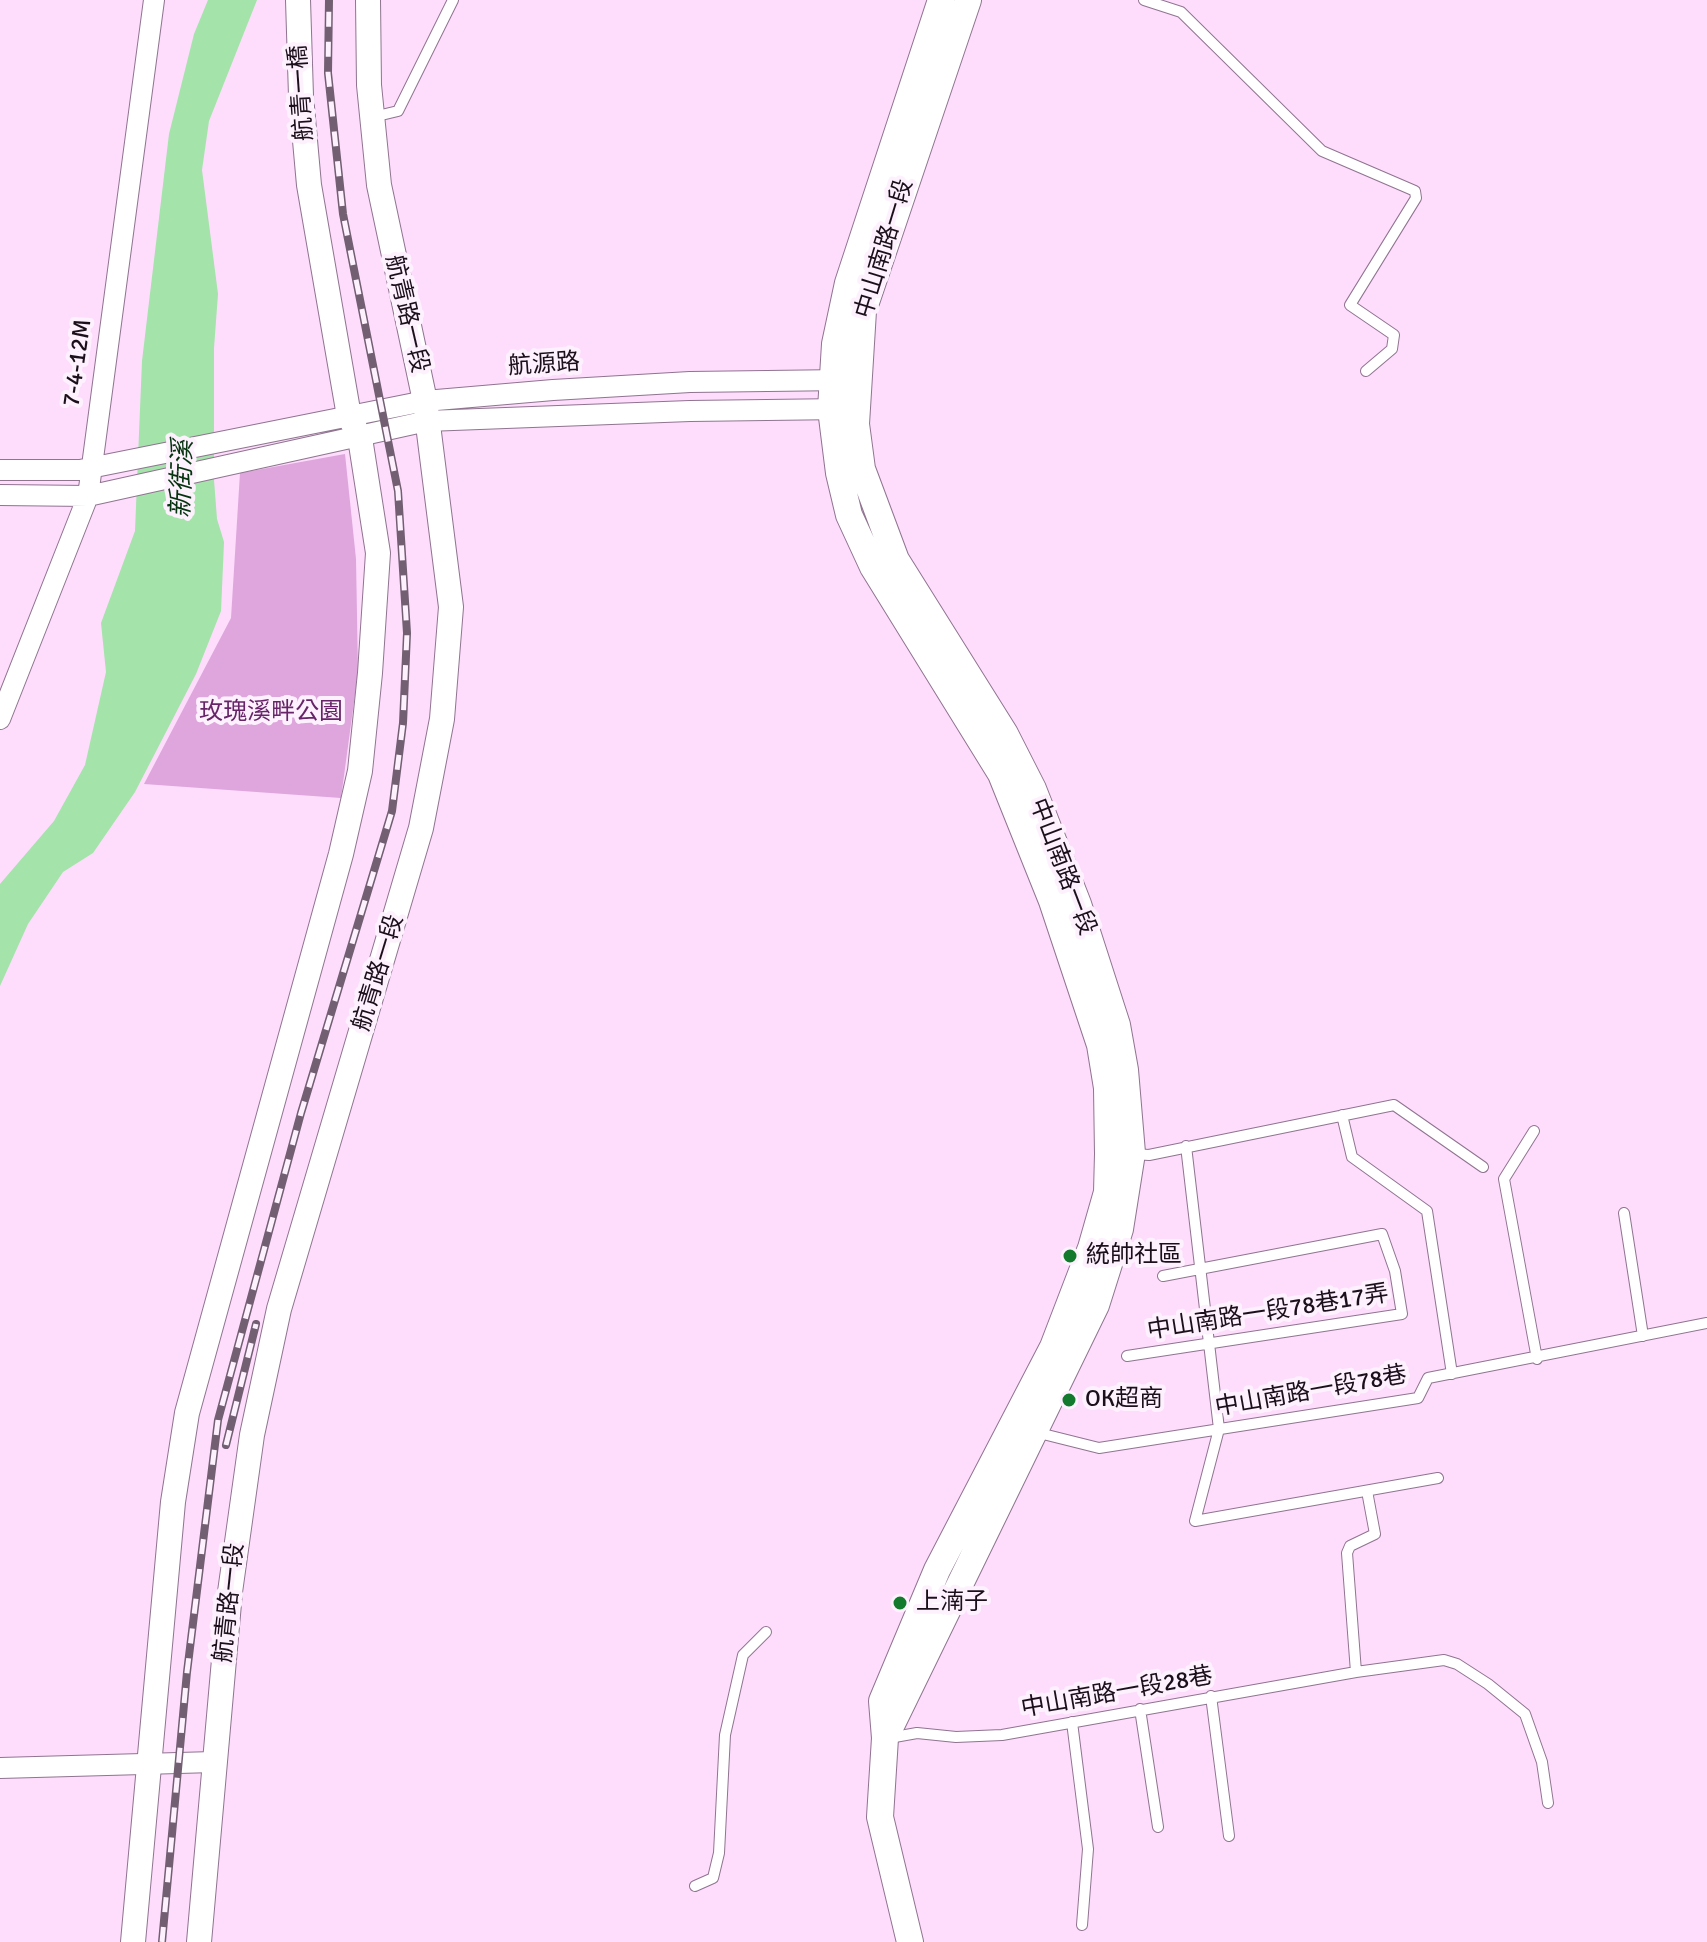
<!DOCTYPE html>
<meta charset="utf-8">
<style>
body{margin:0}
canvas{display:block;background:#fddcfc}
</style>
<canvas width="1707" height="1942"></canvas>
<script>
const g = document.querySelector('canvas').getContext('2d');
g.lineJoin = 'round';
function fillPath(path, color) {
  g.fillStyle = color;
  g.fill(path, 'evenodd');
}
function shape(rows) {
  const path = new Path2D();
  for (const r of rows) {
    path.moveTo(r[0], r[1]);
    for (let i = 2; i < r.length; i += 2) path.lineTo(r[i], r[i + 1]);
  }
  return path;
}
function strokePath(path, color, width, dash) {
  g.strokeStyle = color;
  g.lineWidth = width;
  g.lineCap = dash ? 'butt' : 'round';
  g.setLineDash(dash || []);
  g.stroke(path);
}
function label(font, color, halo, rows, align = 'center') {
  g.font = font + ' Signika,"Noto Sans TC",sans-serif';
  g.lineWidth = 8;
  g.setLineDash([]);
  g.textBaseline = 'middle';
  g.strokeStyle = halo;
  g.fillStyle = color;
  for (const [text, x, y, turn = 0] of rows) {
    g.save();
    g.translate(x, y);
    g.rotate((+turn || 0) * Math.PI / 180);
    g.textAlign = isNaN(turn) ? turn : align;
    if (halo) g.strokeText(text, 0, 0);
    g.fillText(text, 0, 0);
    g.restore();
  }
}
fillPath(shape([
 [345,454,356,559,358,672,341,798,144,784,231,618,240,473]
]), '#dea6dd');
fillPath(shape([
 [208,0,257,0,209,121,202,170,218,294,214,348,214,480,217,519,224,542,221,611,196,674,135,792,93,853,63,872,28,924,0,986,0,884,54,821,85,765,106,672,101,623,135,531,142,361,169,134,194,34]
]), '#a4e3aa');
const service = shape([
 [1144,0,1181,12,1322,151,1415,191,1416,198,1350,305,1394,335,1392,349,1366,371],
 [373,117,398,111,453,0],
 [1342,1115,1352,1157,1427,1211,1452,1374],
 [1534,1131,1504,1179,1537,1359],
 [1186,1146,1219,1429,1195,1521,1438,1478],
 [1134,1154,1149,1155,1394,1105,1483,1167],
 [1624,1213,1643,1336],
 [1127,1356,1402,1314,1395,1271,1382,1234,1163,1276],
 [1035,1432,1099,1448,1418,1398,1428,1378,1707,1323],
 [1356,1672,1444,1660,1457,1664,1488,1684,1525,1714,1542,1762,1548,1803],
 [1211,1696,1229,1836],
 [1140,1709,1158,1827],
 [1072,1722,1088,1849,1082,1925],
 [889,1738,917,1733,956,1737,1002,1735,1356,1672,1347,1553,1350,1546,1375,1534,1367,1491],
 [695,1886,713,1878,719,1853,725,1735,743,1655,766,1632]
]);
const minor = shape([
 [0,470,80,470,425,401,553,390,690,382,844,380],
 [0,495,88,496,427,421,690,411,843,409],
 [0,719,88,496,154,0],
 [0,1768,214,1762]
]);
const tertiary = shape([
 [133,1942,173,1502,187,1413,341,854,360,771,370,673,378,553,360,438,349,416,309,185,301,96,298,0],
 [199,1942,230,1592,252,1435,279,1309,421,828,442,719,451,607,425,401,379,185,369,85,368,0]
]);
const secondary = shape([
 [885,1738,1096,1305,1120,1229,1132,1153,1125,1070,1117,1025,1078,904,1033,789,1005,734,896,560,862,469,856,424,863,311,968,0],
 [910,1942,880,1817,885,1738,882,1701,937,1570,1053,1347,1091,1248,1107,1192,1108,1154,1107,1088,1100,1045,1052,901,1001,774,873,567,849,515,839,473,831,409,835,344,848,283,941,0]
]);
strokePath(service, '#907490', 12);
strokePath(minor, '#907490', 22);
strokePath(tertiary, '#907490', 26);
strokePath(secondary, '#907490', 28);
strokePath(service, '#fff', 10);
strokePath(minor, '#fff', 20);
strokePath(tertiary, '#fff', 24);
strokePath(secondary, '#fff', 26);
const rail = shape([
 [226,1445,256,1324],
 [162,1942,187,1672,218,1420,301,1113,392,811,403,723,407,633,398,491,343,214,328,73,329,0]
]);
strokePath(rail, '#725f72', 8);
strokePath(rail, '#fef1fe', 5, [15]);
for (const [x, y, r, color] of [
 [1070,1256,8,"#137a2d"],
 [1069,1400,8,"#137a2d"],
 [900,1603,8,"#137a2d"]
]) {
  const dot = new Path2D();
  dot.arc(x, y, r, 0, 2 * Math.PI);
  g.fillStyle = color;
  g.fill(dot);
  strokePath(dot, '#fef1fe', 3);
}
label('24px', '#1a0f1a', '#fef1fe', [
 ["航青一橋",302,93,-94],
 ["中山南路一段",885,249,-73],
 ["航青路一段",406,314,77],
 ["7-4-12M",78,363,-82],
 ["航源路",544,365,-4],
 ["中山南路一段",1062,867,69],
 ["航青路一段",379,973,-73],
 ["中山南路一段78巷17弄",1268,1313,-9],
 ["中山南路一段78巷",1311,1392,-10],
 ["航青路一段",230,1603,-84],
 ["中山南路一段28巷",1117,1693,-10]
]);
label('24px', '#672468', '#fef1fe', [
 ["玫瑰溪畔公園",271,713]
]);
label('24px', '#1a0f1a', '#fef1fe', [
 ["統帥社區",1086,1256],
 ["OK超商",1085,1400],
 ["上湳子",916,1603]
], 'left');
label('italic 26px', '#05330f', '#fef1fe', [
 ["新街溪",183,479,-88]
]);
</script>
